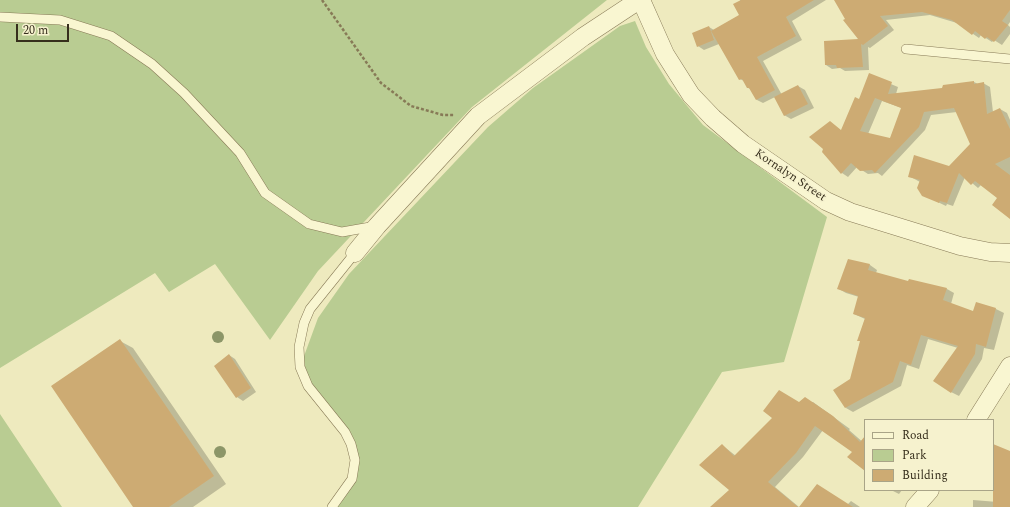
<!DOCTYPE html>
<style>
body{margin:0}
#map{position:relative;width:1010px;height:507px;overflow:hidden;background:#eeeabe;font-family:Spectral,serif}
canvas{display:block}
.legend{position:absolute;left:864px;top:419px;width:130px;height:72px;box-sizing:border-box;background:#f6f2ce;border:1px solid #a9a487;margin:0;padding:5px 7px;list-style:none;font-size:12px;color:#362e1c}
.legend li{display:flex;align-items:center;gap:8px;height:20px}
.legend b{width:20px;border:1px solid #a9a487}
.scale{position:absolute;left:16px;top:24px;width:53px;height:18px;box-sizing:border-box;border:2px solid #362e1c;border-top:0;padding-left:5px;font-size:12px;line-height:14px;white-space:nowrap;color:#362e1c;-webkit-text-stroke:3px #f6f2ce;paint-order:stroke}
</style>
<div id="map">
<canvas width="1010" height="507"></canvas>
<ul class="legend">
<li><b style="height:5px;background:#f9f6d1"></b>Road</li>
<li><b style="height:11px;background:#b9cc92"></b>Park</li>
<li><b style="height:11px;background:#cdab73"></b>Building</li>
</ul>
<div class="scale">20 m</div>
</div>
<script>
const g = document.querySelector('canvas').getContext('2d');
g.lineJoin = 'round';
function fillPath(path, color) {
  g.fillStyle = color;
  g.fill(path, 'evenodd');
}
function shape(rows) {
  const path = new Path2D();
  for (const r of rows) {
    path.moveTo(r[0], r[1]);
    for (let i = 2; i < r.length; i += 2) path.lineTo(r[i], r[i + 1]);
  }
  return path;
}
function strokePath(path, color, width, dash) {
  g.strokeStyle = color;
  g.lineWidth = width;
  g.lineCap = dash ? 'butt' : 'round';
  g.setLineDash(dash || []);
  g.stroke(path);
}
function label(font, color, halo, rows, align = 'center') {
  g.font = font + ' Spectral,serif';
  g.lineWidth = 3.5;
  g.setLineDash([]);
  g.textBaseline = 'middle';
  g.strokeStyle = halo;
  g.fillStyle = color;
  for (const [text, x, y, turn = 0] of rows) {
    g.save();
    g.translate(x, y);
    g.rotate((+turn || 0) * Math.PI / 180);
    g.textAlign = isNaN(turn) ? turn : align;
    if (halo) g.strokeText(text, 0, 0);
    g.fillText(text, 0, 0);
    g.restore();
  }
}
fillPath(shape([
 [0,0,607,0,472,107,318,271,270,340,215,264,169,292,155,273,0,368],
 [635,21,646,47,669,84,703,125,827,217,784,362,722,372,638,507,332,507,352,479,351,444,300,367,318,318,349,274,488,127,533,88,620,26],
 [0,414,62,507,0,507]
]), '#b9cc92');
fillPath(shape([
 [740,0,826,0,792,21,802,40,763,61,782,95,798,86,805,90,814,108,791,119,784,115,775,97,763,103,757,100,751,89,748,88,744,81,740,79,719,44,704,50,698,46,709,27,714,30,740,15],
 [835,0,1010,0,1010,22,1008,25,1010,27,1010,34,1002,45,994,40,992,42,981,35,979,38,957,23,930,15,886,20,894,30,870,48,868,47,869,70,845,71,840,68,832,69,826,65,860,40],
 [869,75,898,87,896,94,943,89,974,82,978,84,983,83,990,87,993,112,1000,109,1007,113,1010,120,1010,217,999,198,981,185,978,188,965,177,953,206,947,204,946,206,923,195,920,182,909,176,949,167,971,144,957,112,931,115,925,130,882,176,878,173,868,174,857,167,848,177,842,173,823,152,842,130,860,100],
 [882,101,902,108,890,139,868,134],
 [848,260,870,265,877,270,876,273,909,282,910,280,947,289,954,293,951,304,974,312,977,303,996,309,1004,313,994,350,984,348,982,359,959,396,951,392,958,348,928,339,919,369,907,365,901,386,853,412,846,408,851,379,861,342,858,340,865,319,854,314,859,297,846,293,839,289],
 [120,341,133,348,226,484,193,507,134,507],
 [229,355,235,359,256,392,243,401,237,397],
 [813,402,850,429,849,430,865,444,865,470,853,452,823,430,803,457,775,487,799,507,712,507,730,490,722,445,736,456,799,403],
 [891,490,902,490,899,494],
 [973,500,1010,503,1010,507,973,507],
 [851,501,860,507,800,507,848,504]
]), '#0003');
fillPath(shape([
 [741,0,814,0,786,17,796,36,757,57,775,90,756,100,749,88,747,88,742,79,739,80,711,31,739,15,733,4],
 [834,0,1010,0,1010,10,1002,21,1008,25,994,42,987,37,985,39,975,31,972,35,952,20,922,12,880,16,888,26,863,45,861,44,863,67,837,68,836,65,825,65,824,41,858,39,843,20,845,19],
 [709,26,714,40,697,47,692,33],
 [869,73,892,82,888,94,942,88,943,85,974,81,974,84,984,82,987,114,1000,108,1010,129,1010,157,995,164,1010,175,1010,219,992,205,997,198,975,181,971,185,959,173,947,203,940,201,939,203,922,196,917,188,920,180,908,177,914,155,949,166,970,144,954,108,924,112,919,127,875,173,872,170,860,171,851,163,841,174,822,152,823,149,809,137,830,121,841,130,855,97,859,99],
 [875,98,901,108,890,138,860,131],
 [798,85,808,104,784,116,774,97],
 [848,259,870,264,868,270,908,281,909,279,947,288,943,300,973,311,976,302,996,308,986,347,976,344,975,354,951,393,933,381,958,346,921,335,911,365,900,361,893,382,845,408,833,390,850,379,860,341,857,341,865,318,853,314,858,296,837,289],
 [120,339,214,476,169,507,133,507,51,386],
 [229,354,251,388,236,398,214,366],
 [779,390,799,402,805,397,833,416,860,442,865,436,865,471,847,457,852,452,815,426,796,453,768,482,798,507,710,507,729,490,699,465,722,444,734,456,772,418,763,411],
 [993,444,1010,451,1010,507,993,507],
 [817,484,853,507,799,507]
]), '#cdab73');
const lane = shape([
 [0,17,60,20,111,36,152,64,184,93,240,153,265,193,309,224,342,232,376,226],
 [906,49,1010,59],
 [332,507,352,479,355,460,351,444,345,432,308,386,300,367,299,347,304,323,310,309,355,253]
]);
const street = shape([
 [641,0,665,54,691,95,713,118,743,144,826,201,850,212,960,246,990,252,1010,253],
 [355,253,377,226,478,116,583,37,639,0],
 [976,420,1010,366],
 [915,507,930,490]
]);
strokePath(lane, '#877a57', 10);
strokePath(street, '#877a57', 19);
strokePath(shape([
 [322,0,381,83,411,106,443,115,455,115]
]), '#877a57', 2.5, [3, 2]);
strokePath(lane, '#f9f6d1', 9);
strokePath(street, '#f9f6d1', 18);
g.fillStyle = '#8c9668';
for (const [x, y] of [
 [218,337],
 [220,452]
]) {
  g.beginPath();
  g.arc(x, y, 6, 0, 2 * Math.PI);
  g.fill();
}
label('12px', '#362e1c', '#f6f2ce', [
 ["Kornalyn Street",790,176,34]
]);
</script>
